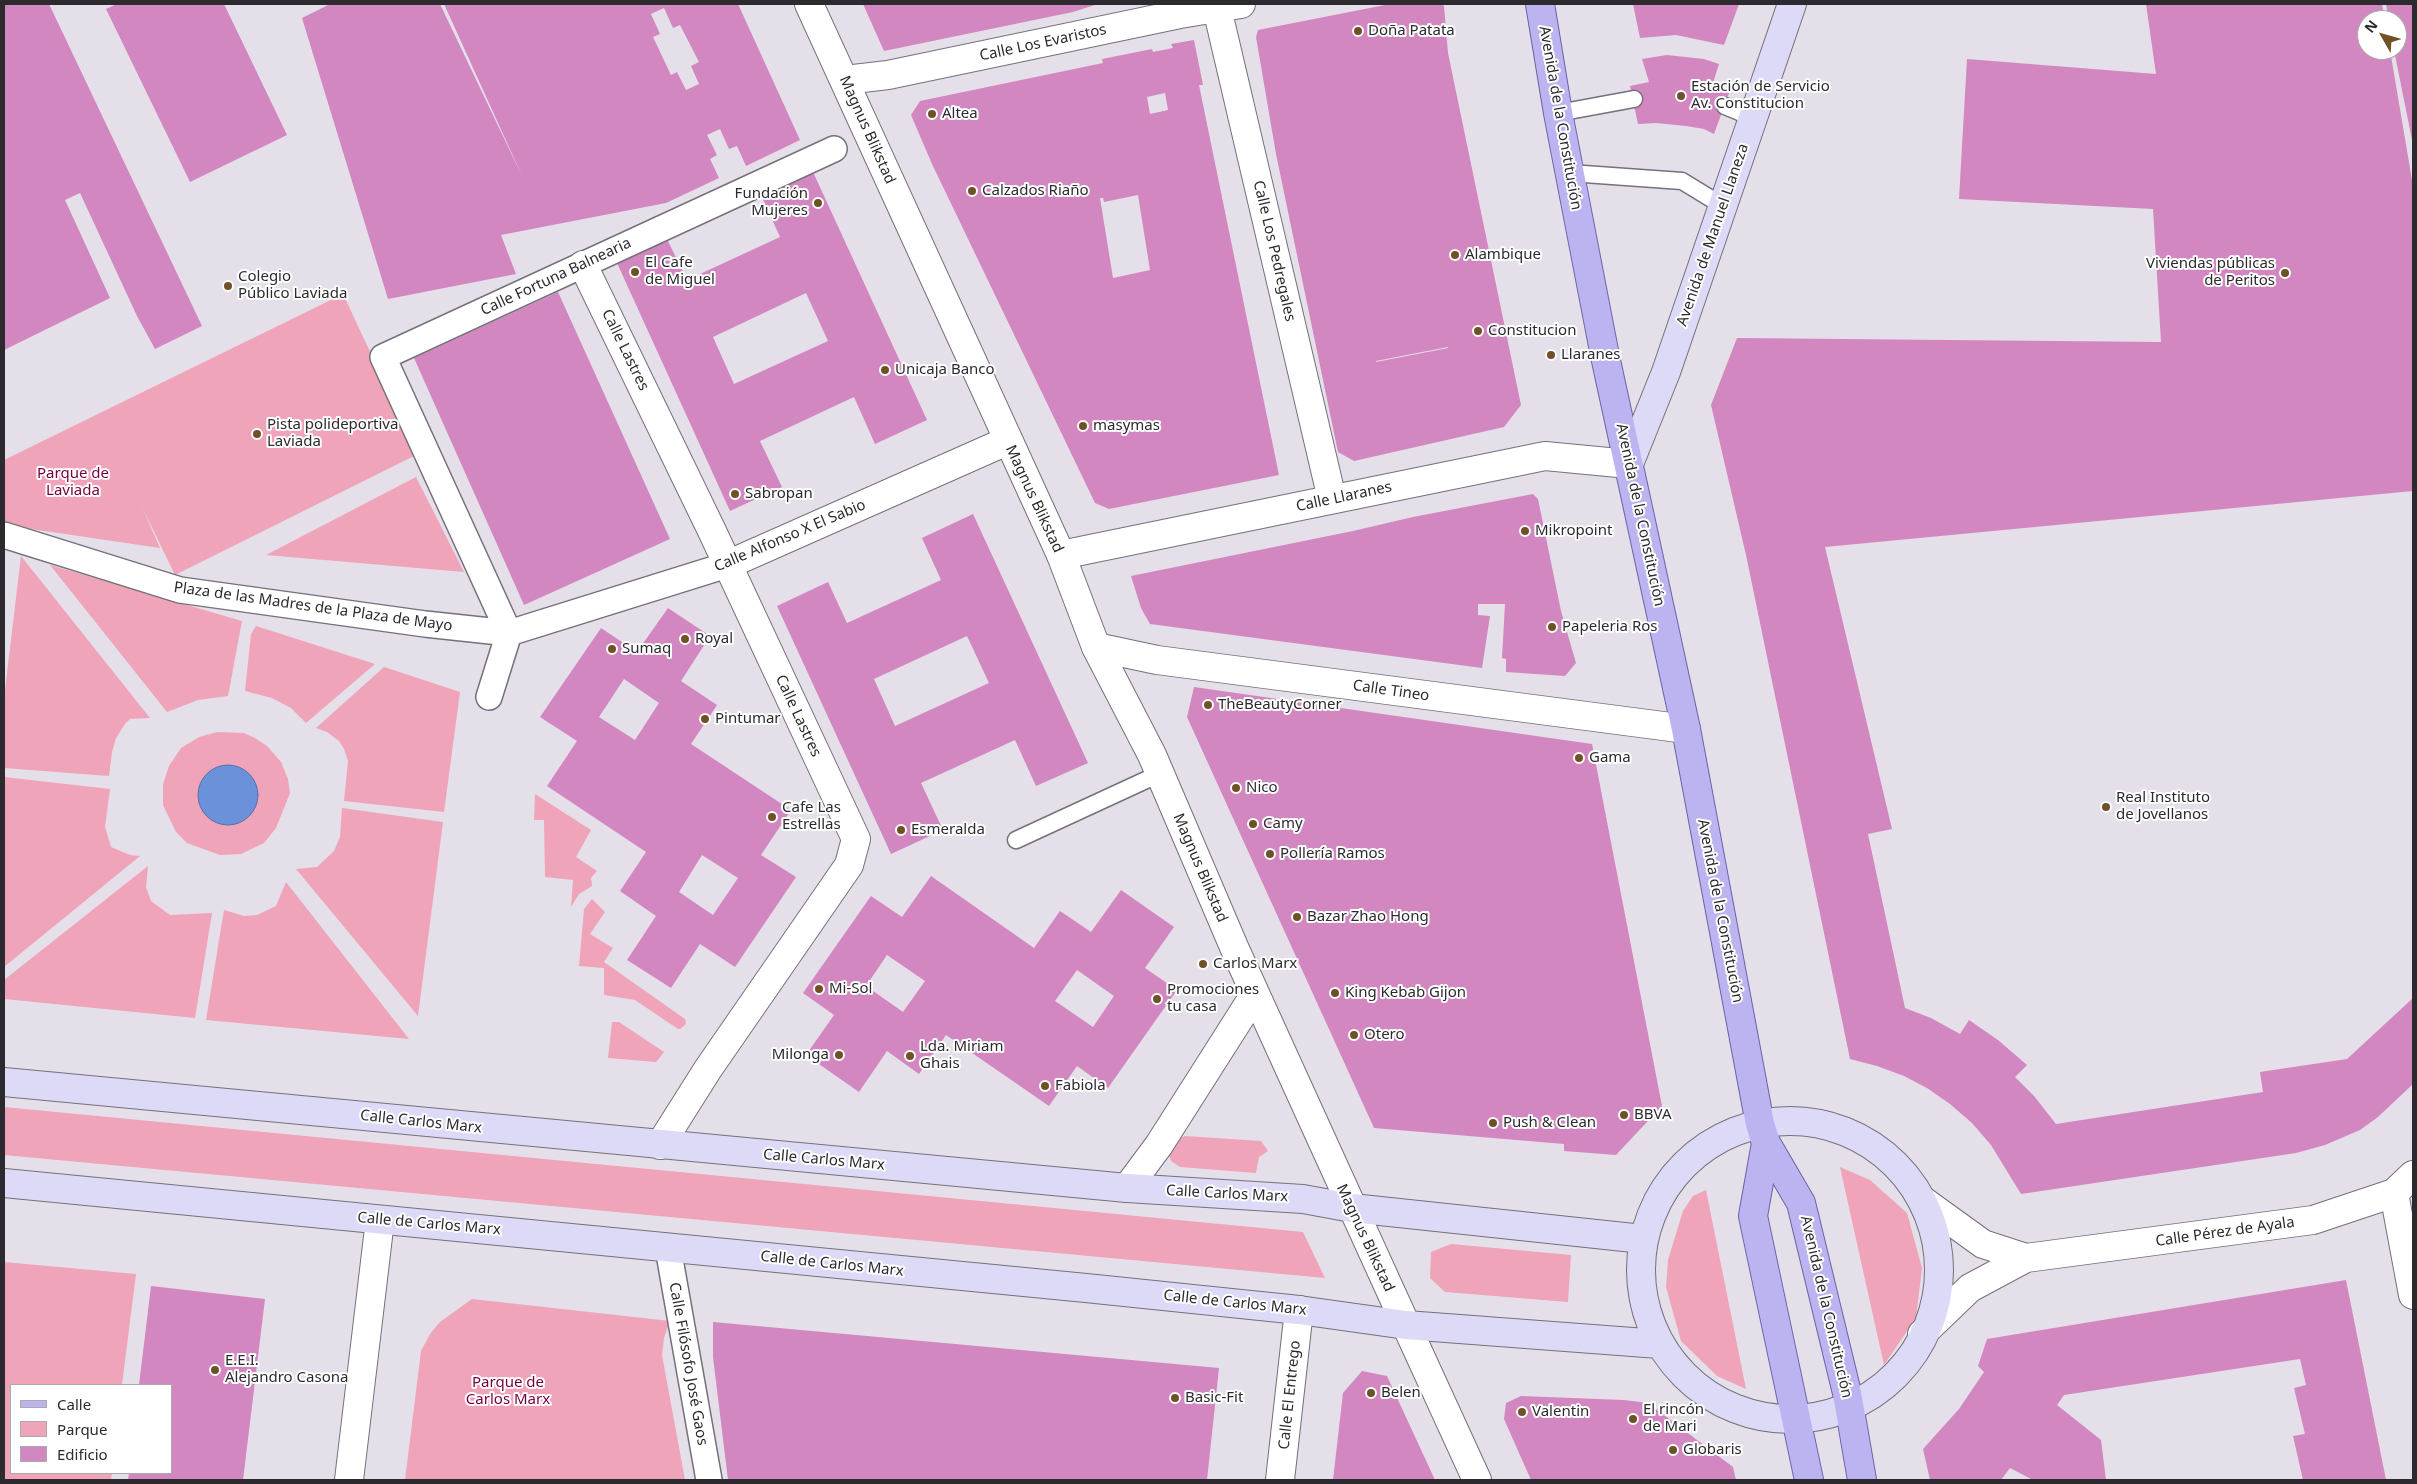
<!DOCTYPE html>
<meta charset="utf-8">
<style>
body{margin:0}
#map{position:relative;width:2417px;height:1484px;overflow:hidden;background:#e4dfe9;font-family:"Noto Sans",sans-serif}
canvas{display:block}
.frame{position:absolute;inset:0;border:5px solid #2c2a2e;pointer-events:none}
.legend{position:absolute;left:10px;top:1384px;width:162px;height:90px;box-sizing:border-box;background:#fff;border:1px solid #abaaab;margin:0;padding:6px 9px;list-style:none;font-size:15px;color:#2c2a2e}
.legend li{display:flex;align-items:center;gap:10px;height:25px}
.legend b{width:25px;border:1px solid #abaaab}
.north{position:absolute;left:2357px;top:10px;width:50px;height:50px;box-sizing:border-box;background:#fff;border:1px solid #abaaab;border-radius:50%;rotate:308deg;font-size:14px;font-weight:700;line-height:20px;text-align:center;color:#2c2a2e}
.north::after{content:'';display:block;margin:auto;width:18px;height:22px;background:#6f5125;clip-path:polygon(50% 0,100% 100%,50% 72%,0 100%)}
</style>
<div id="map">
<canvas width="2417" height="1484"></canvas>
<div class="frame"></div>
<ul class="legend">
<li><b style="height:6px;background:#bbb4f1"></b>Calle</li>
<li><b style="height:14px;background:#efa4b9"></b>Parque</li>
<li><b style="height:14px;background:#d287c0"></b>Edificio</li>
</ul>
<div class="north">N</div>
</div>
<script>
const g = document.querySelector('canvas').getContext('2d');
g.lineJoin = 'round';
function fillPath(path, color) {
  g.fillStyle = color;
  g.fill(path, 'evenodd');
}
function shape(rows) {
  const path = new Path2D();
  for (const r of rows) {
    if (r.length === 3) {
      path.moveTo(r[0] + r[2], r[1]);
      path.arc(r[0], r[1], r[2], 0, 2 * Math.PI);
      continue;
    }
    path.moveTo(r[0], r[1]);
    for (let i = 2; i < r.length; i += 2) path.lineTo(r[i], r[i + 1]);
  }
  return path;
}
function strokePath(path, color, width, dash) {
  g.strokeStyle = color;
  g.lineWidth = width;
  g.lineCap = dash ? 'butt' : 'round';
  g.setLineDash(dash || []);
  g.stroke(path);
}
function label(font, color, halo, rows, align = 'center') {
  g.font = font + ' "Noto Sans",sans-serif';
  g.lineWidth = 4;
  g.setLineDash([]);
  g.textBaseline = 'middle';
  g.strokeStyle = halo;
  g.fillStyle = color;
  for (const [text, x, y, turn = 0] of rows) {
    g.save();
    g.translate(x, y);
    g.rotate((+turn || 0) * Math.PI / 180);
    g.textAlign = isNaN(turn) ? turn : align;
    if (halo) g.strokeText(text, 0, 0);
    g.fillText(text, 0, 0);
    g.restore();
  }
}
fillPath(shape([
 [343,294,418,454,175,575,142,507,160,548,4,525,4,460],
 [416,477,464,572,266,555],
 [21,556,150,718,130,719,125,724,116,738,112,752,109,776,4,768,4,698],
 [50,565,242,621,228,696,198,700,167,712],
 [256,626,375,664,306,723,291,708,272,698,245,691,251,634],
 [384,667,460,692,444,812,344,801,348,761,344,749,339,741,327,732,316,728],
 [217,732,244,733,255,738,267,746,281,762,288,779,290,793,276,828,264,843,241,854,220,855,187,843,176,832,163,805,163,784,169,766,181,748,199,737],
 [4,777,110,789,105,827,111,847,130,855,140,856,4,967],
 [535,794,591,830,576,857,597,871,591,878,592,886,579,894,571,907,573,880,545,877,544,820,534,820],
 [342,808,443,822,418,1016,296,869,317,867,334,851,340,837],
 [148,866,146,887,151,901,170,915,212,913,195,1018,4,999,4,980],
 [286,882,409,1039,206,1020,224,910,244,916,257,915,276,906],
 [592,899,605,912,590,934,613,948,604,962,685,1019,686,1024,680,1029,678,1029,635,1000,604,995,604,968,579,966,584,909],
 [612,1022,619,1022,664,1052,656,1062,608,1058],
 [4,1107,1303,1232,1325,1278,4,1155],
 [1185,1136,1261,1141,1268,1151,1259,1157,1256,1173,1180,1167,1171,1161,1168,1153,1177,1139],
 [1840,1167,1870,1180,1907,1213,1922,1268,1916,1318,1884,1365],
 [1706,1190,1746,1389,1717,1376,1681,1341,1666,1287,1668,1260,1683,1211,1693,1196],
 [1451,1244,1571,1255,1568,1302,1445,1292,1430,1278,1431,1252],
 [4,1262,136,1274,122,1385,11,1385,11,1473,112,1473,111,1480,4,1480],
 [472,1299,670,1321,664,1338,662,1355,685,1480,405,1480,421,1351,430,1334,440,1322]
]), '#efa4b9');
const water = shape([
 [228,795,30]
]);
fillPath(water, '#6a91da');
strokePath(water, '#5772a6', 1);
fillPath(shape([
 [4,4,49,4,202,326,155,349,137,316,80,193,65,200,110,298,4,350],
 [117,4,224,4,287,135,190,182,106,9],
 [330,4,440,4,523,178,444,4,738,4,800,140,746,166,737,146,729,149,720,129,707,135,717,155,710,159,719,178,666,203,501,235,516,274,388,299,302,18],
 [664,8,673,28,680,25,699,62,691,66,699,84,686,90,677,72,671,75,653,37,660,34,651,14],
 [863,4,1098,4,1073,12,884,51],
 [1390,4,1442,4,1444,6,1448,53,1521,405,1504,427,1354,461,1338,452,1276,154,1256,37,1258,30],
 [1448,347,1448,348,1376,362,1376,361],
 [1633,4,1739,4,1724,45,1676,35,1640,38],
 [2146,4,2382,4,2385,20,2367,20,2367,50,2390,50,2413,186,2413,491,1825,547,1892,829,1868,834,1905,1008,1931,1018,1960,1034,1969,1020,1998,1040,2027,1065,2015,1077,2034,1096,2056,1124,2263,1092,2260,1072,2347,1059,2413,998,2413,1084,2378,1117,2360,1130,2325,1145,2296,1153,2021,1194,1991,1145,1972,1123,1950,1104,1927,1088,1904,1076,1877,1066,1850,1059,1746,555,1711,405,1737,338,2161,342,2153,209,1959,199,1967,59,2156,74],
 [2386,4,2413,4,2413,145,2394,50,2397,50,2397,20,2389,20],
 [1194,40,1203,85,1199,85,1279,475,1109,509,1095,503,932,164,911,115,920,101,1103,63,1102,59,1152,49,1153,52,1173,48,1171,44],
 [1165,93,1168,110,1150,114,1147,97],
 [1138,195,1150,270,1113,278,1100,198,1103,198,1104,202],
 [1667,55,1704,59,1719,64,1712,86,1729,93,1714,134,1704,129,1686,126,1656,123,1638,124,1630,86,1649,82,1642,59],
 [813,172,927,420,875,444,854,397,760,441,782,487,730,511,617,263,667,239,687,280,780,237,761,195],
 [806,293,828,341,734,384,713,337],
 [558,292,670,539,524,605,414,358],
 [1533,494,1538,499,1561,611,1576,663,1565,676,1506,672,1506,659,1502,658,1505,604,1478,604,1478,615,1490,616,1482,668,1150,624,1141,608,1131,576,1353,531,1413,517],
 [973,514,1088,763,1036,786,1015,740,921,783,943,830,891,854,777,606,828,582,847,623,941,580,922,538],
 [967,636,989,683,895,726,874,679],
 [668,608,710,636,681,681,717,705,691,744,791,810,761,855,796,877,735,967,700,944,671,988,627,960,656,916,620,891,646,852,547,786,577,741,540,717,601,628,637,652],
 [624,679,659,703,635,740,599,717],
 [702,855,738,878,713,915,679,892],
 [1194,687,1592,744,1662,1106,1616,1155,1564,1151,1564,1144,1374,1128,1187,717],
 [931,876,1034,948,1060,911,1091,932,1121,890,1174,927,1145,968,1177,990,1108,1088,1077,1066,1049,1106,946,1035,919,1074,887,1051,859,1092,806,1055,834,1015,803,993,871,896,902,917],
 [887,955,925,981,903,1012,866,986],
 [1077,970,1114,996,1093,1027,1055,1001],
 [2346,1280,2386,1480,2303,1480,2293,1436,2305,1434,2294,1388,2306,1385,2300,1359,2064,1395,2057,1405,2101,1440,2106,1480,2033,1480,2010,1468,2001,1480,1930,1480,1923,1449,1959,1409,1984,1372,1978,1366,1987,1339],
 [151,1286,265,1299,243,1480,128,1480,129,1473,171,1473,171,1385,139,1385],
 [713,1322,1219,1368,1207,1480,728,1480,713,1357],
 [1362,1371,1387,1376,1435,1480,1333,1480,1343,1393],
 [1521,1396,1624,1400,1648,1403,1733,1467,1736,1480,1531,1480,1504,1419,1506,1403]
]), '#d287c0');
const service = shape([
 [1725,106,1754,118],
 [1558,113,1634,99],
 [1570,173,1682,181,1723,206],
 [1016,840,1159,774]
]);
const pedestrian = shape([
 [4,535,180,590,425,624,509,633,727,565],
 [489,697,509,633,383,357,834,149],
 [668,1248,709,1480]
]);
const minor = shape([
 [1216,4,1332,499],
 [845,80,888,75,1180,14,1241,4],
 [583,265,712,531,856,839,849,865,708,1069,660,1145],
 [1061,555,1545,456,1629,464],
 [727,565,1007,441],
 [1096,647,1157,660,1686,729],
 [2394,1193,2413,1295],
 [1406,1325,1477,1480],
 [349,1480,380,1220],
 [1280,1480,1299,1310]
]);
const tertiary = shape([
 [809,4,1061,555,1096,647,1152,755,1234,947,1406,1325],
 [1127,1188,1159,1145,1255,994],
 [1922,1200,1983,1244,2026,1258],
 [1922,1334,1970,1288,2026,1258,2313,1220,2394,1193,2413,1175]
]);
const secondary = shape([
 [1629,464,1666,372,1792,4],
 [4,1082,1127,1188,1303,1199,1352,1208,1643,1239],
 [1790,1270,149],
 [4,1183,1086,1288,1299,1310,1406,1325,1659,1344]
]);
const primary = shape([
 [1540,4,1558,113,1605,356,1686,729,1760,1124,1766,1143,1801,1203,1847,1393,1862,1480],
 [1766,1143,1753,1216,1809,1480]
]);
strokePath(service, '#757079', 19);
strokePath(pedestrian, '#757079', 28);
strokePath(minor, '#757079', 30);
strokePath(tertiary, '#757079', 30);
strokePath(secondary, '#757079', 30);
strokePath(primary, '#6b63a6', 30);
strokePath(service, '#fff', 16);
strokePath(pedestrian, '#fff', 25);
strokePath(minor, '#fff', 28);
strokePath(tertiary, '#fff', 28);
strokePath(secondary, '#dddaf8', 28);
strokePath(primary, '#bbb4f1', 28);
for (const [x, y, r, color] of [
 [1358,31,5,"#6f5125"],
 [1681,96,5,"#6f5125"],
 [932,114,5,"#6f5125"],
 [972,191,5,"#6f5125"],
 [818,203,5,"#6f5125"],
 [1455,255,5,"#6f5125"],
 [635,272,5,"#6f5125"],
 [2285,273,5,"#6f5125"],
 [228,286,5,"#6f5125"],
 [1478,331,5,"#6f5125"],
 [1551,355,5,"#6f5125"],
 [885,370,5,"#6f5125"],
 [1083,426,5,"#6f5125"],
 [257,434,5,"#6f5125"],
 [735,494,5,"#6f5125"],
 [1525,531,5,"#6f5125"],
 [1552,627,5,"#6f5125"],
 [685,639,5,"#6f5125"],
 [612,649,5,"#6f5125"],
 [1208,705,5,"#6f5125"],
 [705,719,5,"#6f5125"],
 [1579,758,5,"#6f5125"],
 [1236,788,5,"#6f5125"],
 [2106,807,5,"#6f5125"],
 [772,817,5,"#6f5125"],
 [1253,824,5,"#6f5125"],
 [901,830,5,"#6f5125"],
 [1270,854,5,"#6f5125"],
 [1297,917,5,"#6f5125"],
 [1203,964,5,"#6f5125"],
 [819,989,5,"#6f5125"],
 [1335,993,5,"#6f5125"],
 [1157,999,5,"#6f5125"],
 [1354,1035,5,"#6f5125"],
 [839,1055,5,"#6f5125"],
 [910,1056,5,"#6f5125"],
 [1045,1086,5,"#6f5125"],
 [1624,1115,5,"#6f5125"],
 [1493,1123,5,"#6f5125"],
 [215,1370,5,"#6f5125"],
 [1371,1393,5,"#6f5125"],
 [1175,1398,5,"#6f5125"],
 [1522,1412,5,"#6f5125"],
 [1633,1419,5,"#6f5125"],
 [1673,1450,5,"#6f5125"]
]) {
  const dot = new Path2D();
  dot.arc(x, y, r, 0, 2 * Math.PI);
  g.fillStyle = color;
  g.fill(dot);
  strokePath(dot, '#fff', 2);
}
label('15px', '#2c2a2e', '#fff', [
 ["Doña Patata",1368,31],
 ["Estación de Servicio",1691,87],
 ["Av. Constitucion",1691,104],
 ["Altea",942,114],
 ["Calzados Riaño",982,191],
 ["Fundación",808,194,"right"],
 ["Mujeres",808,211,"right"],
 ["Alambique",1465,255],
 ["El Cafe",645,263],
 ["de Miguel",645,280],
 ["Viviendas públicas",2275,264,"right"],
 ["de Peritos",2275,281,"right"],
 ["Colegio",238,277],
 ["Público Laviada",238,294],
 ["Constitucion",1488,331],
 ["Llaranes",1561,355],
 ["Unicaja Banco",895,370],
 ["Pista polideportiva",267,425],
 ["Laviada",267,442],
 ["masymas",1093,426],
 ["Sabropan",745,494],
 ["Mikropoint",1535,531],
 ["Papeleria Ros",1562,627],
 ["Royal",695,639],
 ["Sumaq",622,649],
 ["TheBeautyCorner",1218,705],
 ["Pintumar",715,719],
 ["Gama",1589,758],
 ["Nico",1246,788],
 ["Real Instituto",2116,798],
 ["de Jovellanos",2116,815],
 ["Cafe Las",782,808],
 ["Estrellas",782,825],
 ["Camy",1263,824],
 ["Esmeralda",911,830],
 ["Pollería Ramos",1280,854],
 ["Bazar Zhao Hong",1307,917],
 ["Carlos Marx",1213,964],
 ["Mi-Sol",829,989],
 ["Promociones",1167,990],
 ["tu casa",1167,1007],
 ["King Kebab Gijon",1345,993],
 ["Otero",1364,1035],
 ["Lda. Miriam",920,1047],
 ["Ghais",920,1064],
 ["Milonga",829,1055,"right"],
 ["Fabiola",1055,1086],
 ["BBVA",1634,1115],
 ["Push & Clean",1503,1123],
 ["E.E.I.",225,1361],
 ["Alejandro Casona",225,1378],
 ["Belen",1381,1393],
 ["Basic-Fit",1185,1398],
 ["El rincón",1643,1410],
 ["de Mari",1643,1427],
 ["Valentin",1532,1412],
 ["Globaris",1683,1450]
], 'left');
label('15px', '#2c2a2e', '#fff', [
 ["Calle Los Evaristos",1043,43,-12],
 ["Avenida de la Constitución",1560,118,80],
 ["Magnus Blikstad",867,130,66],
 ["Avenida de Manuel Llaneza",1713,235,-71],
 ["Calle Los Pedregales",1274,251,77],
 ["Calle Fortuna Balnearia",556,277,-25],
 ["Calle Lastres",625,350,64],
 ["Calle Llaranes",1344,497,-12],
 ["Magnus Blikstad",1034,499,65],
 ["Avenida de la Constitución",1640,515,78],
 ["Calle Alfonso X El Sabio",790,536,-23],
 ["Plaza de las Madres de la Plaza de Mayo",313,607,8],
 ["Calle Tineo",1391,691,8],
 ["Calle Lastres",798,716,65],
 ["Magnus Blikstad",1200,868,67],
 ["Avenida de la Constitución",1720,911,79],
 ["Calle Carlos Marx",421,1122,6],
 ["Calle Carlos Marx",824,1160,5],
 ["Calle Carlos Marx",1227,1194,3],
 ["Calle de Carlos Marx",429,1224,5],
 ["Calle Pérez de Ayala",2225,1232,-8],
 ["Magnus Blikstad",1365,1238,65],
 ["Calle de Carlos Marx",832,1264,6],
 ["Calle de Carlos Marx",1235,1303,6],
 ["Avenida de la Constitución",1826,1307,77],
 ["Calle Filósofo José Gaos",688,1364,80],
 ["Calle El Entrego",1290,1395,-84]
]);
label('15px', '#75013a', '#fff', [
 ["Parque de",73,474],
 ["Laviada",73,491],
 ["Parque de",508,1383],
 ["Carlos Marx",508,1400]
]);
</script>
